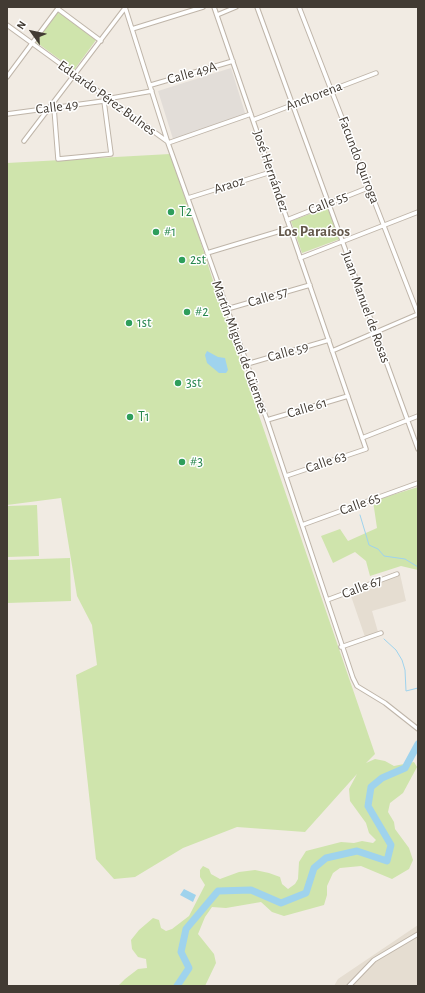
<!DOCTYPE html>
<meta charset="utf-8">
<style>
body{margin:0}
#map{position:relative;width:425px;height:993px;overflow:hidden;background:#f1ebe3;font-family:"Alegreya Sans",sans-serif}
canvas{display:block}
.frame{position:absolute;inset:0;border:8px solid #423b33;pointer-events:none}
.north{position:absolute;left:12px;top:12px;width:40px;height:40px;-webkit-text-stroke:3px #fff;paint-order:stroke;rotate:303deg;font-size:11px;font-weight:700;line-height:16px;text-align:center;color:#423b33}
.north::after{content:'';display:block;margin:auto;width:14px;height:18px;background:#423b33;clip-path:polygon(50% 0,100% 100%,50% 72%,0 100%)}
</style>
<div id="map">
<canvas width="425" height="993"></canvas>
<div class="frame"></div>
<div class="north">N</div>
</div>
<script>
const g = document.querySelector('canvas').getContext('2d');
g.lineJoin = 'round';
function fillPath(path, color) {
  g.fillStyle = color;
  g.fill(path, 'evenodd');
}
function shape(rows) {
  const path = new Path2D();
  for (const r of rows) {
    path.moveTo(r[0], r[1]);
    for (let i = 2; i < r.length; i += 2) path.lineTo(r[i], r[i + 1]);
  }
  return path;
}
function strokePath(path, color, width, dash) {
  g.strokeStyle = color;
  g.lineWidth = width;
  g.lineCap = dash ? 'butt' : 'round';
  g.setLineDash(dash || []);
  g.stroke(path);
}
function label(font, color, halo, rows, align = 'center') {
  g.font = font + ' "Alegreya Sans",sans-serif';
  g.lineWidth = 3;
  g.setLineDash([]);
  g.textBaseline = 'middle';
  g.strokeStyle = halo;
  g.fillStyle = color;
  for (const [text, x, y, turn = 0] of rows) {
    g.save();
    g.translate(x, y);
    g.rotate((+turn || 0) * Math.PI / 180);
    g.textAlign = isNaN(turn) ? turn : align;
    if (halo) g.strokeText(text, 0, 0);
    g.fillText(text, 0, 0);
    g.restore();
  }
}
fillPath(shape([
 [400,574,406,601,372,611,378,632,365,637,351,596,373,588,372,585],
 [418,925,418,986,334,986,338,979]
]), '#e5ddd1');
fillPath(shape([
 [231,68,246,116,173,139,158,91]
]), '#e2ddd8');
fillPath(shape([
 [58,12,96,40,74,70,36,42],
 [170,154,191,215,191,212,216,290,375,754,366,763,375,759,385,761,394,766,414,762,417,767,403,793,390,803,388,812,394,822,395,829,409,848,413,860,409,869,392,879,361,866,340,868,333,873,327,886,327,895,324,905,284,916,272,912,261,902,226,908,212,907,205,917,198,934,214,954,216,963,205,986,118,986,125,979,138,969,147,968,146,959,138,957,132,949,131,940,139,930,153,918,159,920,161,928,166,931,172,929,189,916,205,885,200,877,200,870,203,866,209,869,211,874,220,879,239,872,255,870,269,873,280,877,282,884,288,889,295,884,298,879,299,862,306,851,341,842,354,843,362,841,373,843,376,840,369,833,366,823,350,801,349,789,357,774,305,832,237,827,183,848,135,877,114,879,96,859,76,675,97,665,92,625,77,596,61,498,7,505,7,163],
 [329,207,340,239,302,253,291,221],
 [418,487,418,570,401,566,370,576,366,561,355,552,333,563,321,536,340,529,348,541,377,528,373,501],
 [37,505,39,556,7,557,7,506],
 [70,558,71,601,7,603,7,560]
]), '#cfe4ac');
fillPath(shape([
 [207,351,218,357,225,358,228,370,226,373,219,373,207,363,205,355],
 [184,889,196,895,193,902,180,895]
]), '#9fd3ed');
strokePath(shape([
 [360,515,369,545,378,549,384,556,405,559,418,567],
 [384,639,396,650,402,660,405,670,406,691,418,688]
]), '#9fd3ed', 1);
strokePath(shape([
 [177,986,189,968,181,952,186,929,218,891,251,890,281,903,306,893,314,868,326,858,357,851,387,861,391,845,368,806,371,787,382,778,405,768,418,744]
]), '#9fd3ed', 7);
const minor = shape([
 [125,7,168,143,267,420,353,678,357,686,385,703,418,729],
 [214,7,366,449,286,476],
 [257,7,418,449],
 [299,7,418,314],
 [58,9,101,41],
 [217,15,236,7],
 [7,25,168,142],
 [132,29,203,7],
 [7,77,59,7],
 [151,85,233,61],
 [54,108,58,159,111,154,104,101],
 [7,114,104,101,106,99,152,91],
 [253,120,376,73],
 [24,141,125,8],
 [168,143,251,114],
 [188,198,271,172],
 [287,220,370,187],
 [207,253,290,228],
 [300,258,418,212],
 [227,309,310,285],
 [332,351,418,314],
 [247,364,329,340],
 [267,420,348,396],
 [362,438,418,416],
 [302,525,418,483],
 [327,600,397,574],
 [341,647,381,633],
 [349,986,374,960,418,934]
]);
strokePath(minor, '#bfb5a9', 5.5);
strokePath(minor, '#fff', 3.5);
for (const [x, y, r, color] of [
 [171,212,4,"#2e9e5b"],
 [156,232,4,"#2e9e5b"],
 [182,260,4,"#2e9e5b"],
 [187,312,4,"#2e9e5b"],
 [129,323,4,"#2e9e5b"],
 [178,383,4,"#2e9e5b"],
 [130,417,4,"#2e9e5b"],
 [182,462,4,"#2e9e5b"]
]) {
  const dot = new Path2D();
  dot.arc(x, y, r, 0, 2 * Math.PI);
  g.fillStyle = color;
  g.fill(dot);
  strokePath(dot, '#fff', 1.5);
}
label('14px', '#423b33', '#fff', [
 ["Calle 49A",192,73,-16],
 ["Anchorena",314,96,-21],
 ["Eduardo Pérez Bulnes",107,98,36],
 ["Calle 49",57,107,-7],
 ["Facundo Quiroga",359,160,69],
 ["José Hernández",271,171,71],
 ["Araoz",229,185,-18],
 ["Calle 55",328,203,-22],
 ["Calle 57",268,297,-17],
 ["Juan Manuel de Rosas",366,307,70],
 ["Martín Miguel de Güemes",240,347,70],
 ["Calle 59",288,352,-16],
 ["Calle 61",307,408,-17],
 ["Calle 63",326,462,-19],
 ["Calle 65",360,504,-20],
 ["Calle 67",362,587,-21]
]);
label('14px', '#27864d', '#fff', [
 ["T2",179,212],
 ["#1",164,232],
 ["2st",190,260],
 ["#2",195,312],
 ["1st",137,323],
 ["3st",186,383],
 ["T1",138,417],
 ["#3",190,462]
], 'left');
label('bold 15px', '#64584b', '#fff', [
 ["Los Paraísos",314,231]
]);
</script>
